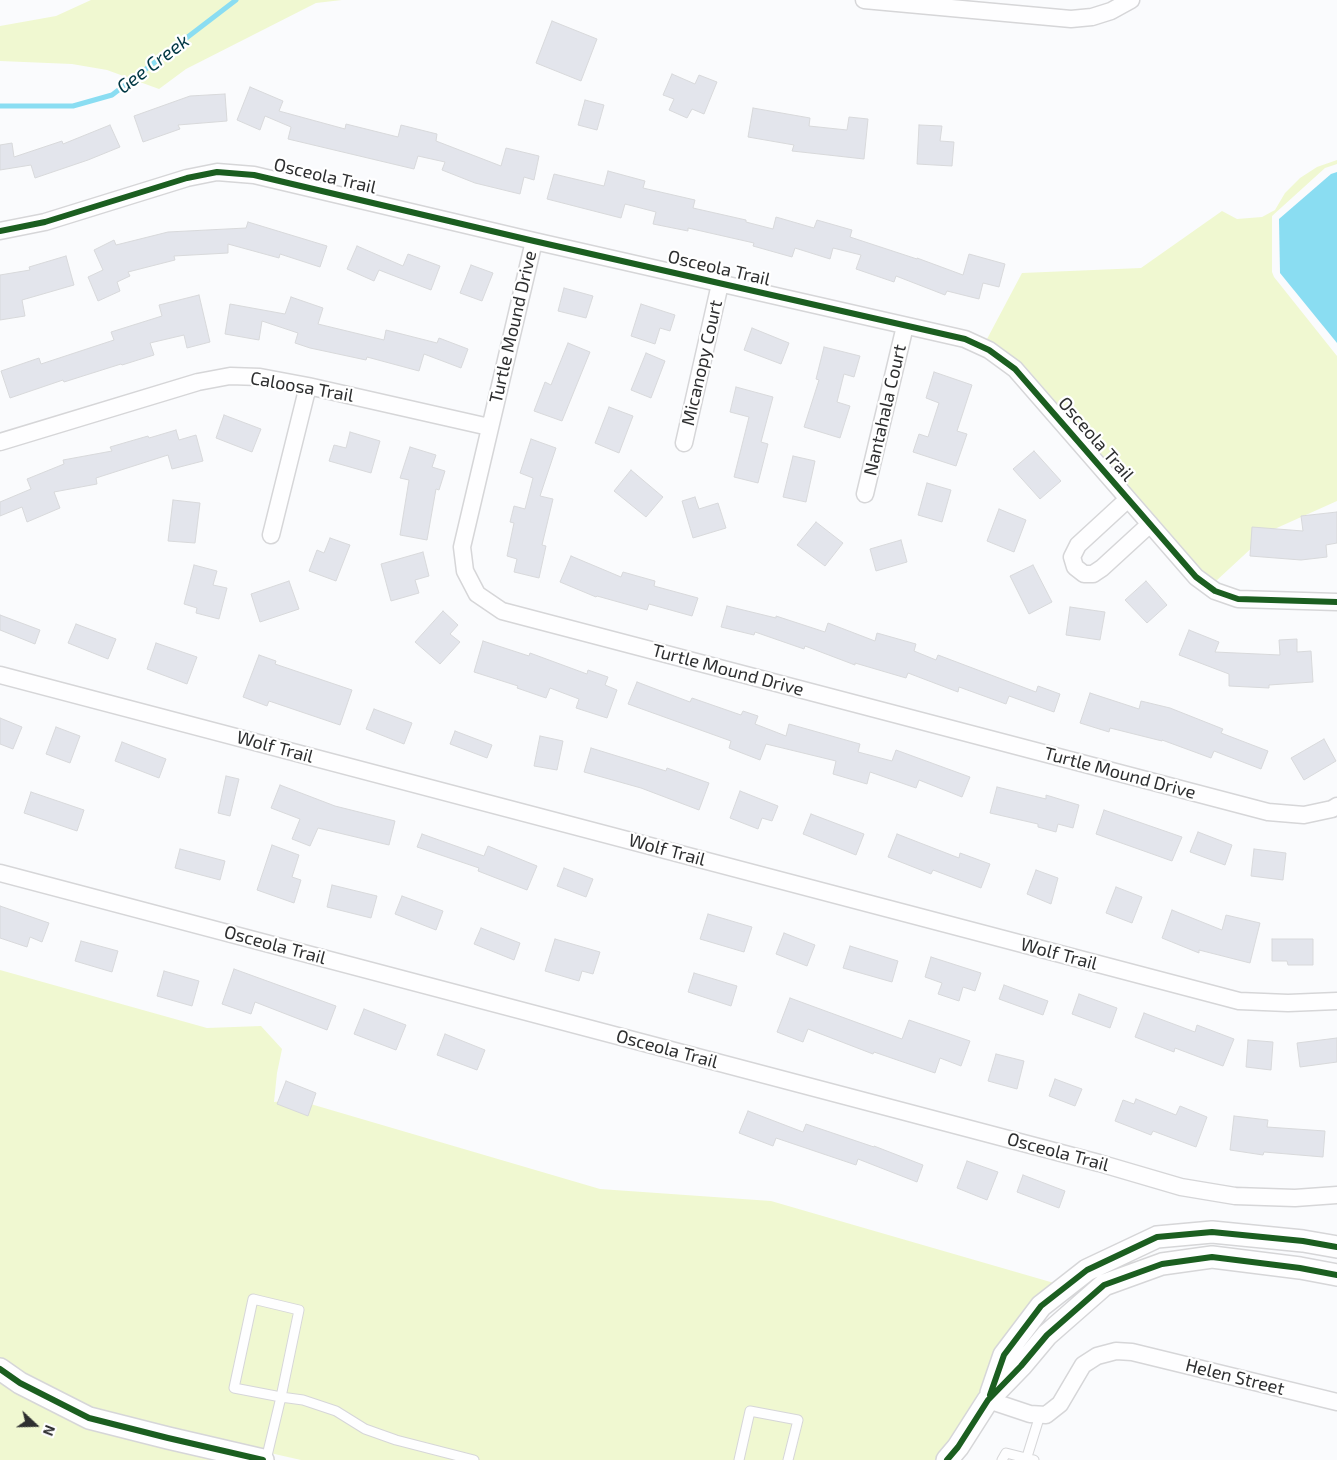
<!DOCTYPE html>
<style>
body{margin:0}
#map{position:relative;width:1337px;height:1460px;overflow:hidden;background:#fafbfd;font-family:"Exo 2",sans-serif}
canvas{display:block}
.north{position:absolute;left:10px;top:1400px;width:50px;height:50px;-webkit-text-stroke:4px #fff;paint-order:stroke;rotate:111deg;font-size:14px;font-weight:700;line-height:20px;text-align:center;color:#2e2f30}
.north::after{content:'';display:block;margin:auto;width:18px;height:22px;background:#2e2f30;clip-path:polygon(50% 0,100% 100%,50% 72%,0 100%)}
</style>
<div id="map">
<canvas width="1337" height="1460"></canvas>
<div class="north">N</div>
</div>
<script>
const g = document.querySelector('canvas').getContext('2d');
g.lineJoin = 'round';
function fillPath(path, color) {
  g.fillStyle = color;
  g.fill(path, 'evenodd');
}
function shape(rows) {
  const path = new Path2D();
  for (const r of rows) {
    path.moveTo(r[0], r[1]);
    for (let i = 2; i < r.length; i += 2) path.lineTo(r[i], r[i + 1]);
  }
  return path;
}
function strokePath(path, color, width, dash) {
  g.strokeStyle = color;
  g.lineWidth = width;
  g.lineCap = dash ? 'butt' : 'round';
  g.setLineDash(dash || []);
  g.stroke(path);
}
function label(font, color, halo, rows, align = 'center') {
  g.font = font + ' "Exo 2",sans-serif';
  g.lineWidth = 4.5;
  g.setLineDash([]);
  g.textBaseline = 'middle';
  g.strokeStyle = halo;
  g.fillStyle = color;
  for (const [text, x, y, turn = 0] of rows) {
    g.save();
    g.translate(x, y);
    g.rotate((+turn || 0) * Math.PI / 180);
    g.textAlign = isNaN(turn) ? turn : align;
    if (halo) g.strokeText(text, 0, 0);
    g.fillText(text, 0, 0);
    g.restore();
  }
}
fillPath(shape([
 [91,0,342,0,316,3,186,69,159,89,107,70,72,64,0,61,0,26,56,16],
 [1337,160,1337,164,1325,168,1272,216,1272,272,1274,277,1337,356,1337,501,1270,531,1216,581,1203,571,1023,364,995,343,987,339,1022,273,1141,268,1222,211,1237,219,1262,217,1275,210,1285,193,1300,178,1317,167],
 [0,970,207,1028,261,1026,282,1049,277,1073,274,1102,297,1100,600,1189,771,1201,1054,1283,975,1400,976,1401,950,1442,935,1460,301,1460,169,1430,92,1410,25,1376,0,1358],
 [0,1379,225,1460,0,1460]
]), '#f0f8d1');
fillPath(shape([
 [1337,172,1337,343,1280,273,1279,219,1331,174]
]), '#8addf2');
strokePath(shape([
 [0,106,73,106,112,95,236,0]
]), '#8addf2', 5);
const building = shape([
 [552,21,597,39,581,81,536,63,552,21],
 [672,74,695,84,699,75,717,82,704,114,692,109,687,118,669,110,674,99,663,95,672,74],
 [250,87,283,101,279,111,345,129,346,124,398,137,401,125,437,134,436,141,501,166,506,148,539,156,534,180,524,177,520,194,475,183,442,170,445,162,418,156,414,169,288,139,291,127,265,116,260,130,237,120,250,87],
 [225,94,227,121,178,125,180,129,143,142,134,116,190,96,225,94],
 [585,100,604,105,597,130,578,125,585,100],
 [753,108,810,118,809,126,847,130,849,117,868,119,864,159,792,151,794,145,748,137,753,108],
 [110,125,120,147,88,160,35,178,31,165,0,170,0,145,12,143,14,157,62,141,63,144,110,125],
 [919,125,942,126,940,141,954,142,952,166,917,164,919,125],
 [608,171,645,181,643,188,695,200,693,208,746,220,746,222,773,229,776,217,814,228,817,220,852,230,850,237,917,259,917,258,963,275,969,254,1005,264,999,287,983,283,979,299,947,291,945,295,896,276,894,282,856,269,861,255,833,248,830,259,795,248,792,257,753,246,754,243,688,228,688,231,653,224,656,212,625,204,621,218,547,199,554,174,604,186,608,171],
 [248,222,327,246,320,267,280,254,279,258,228,244,228,253,174,256,175,260,128,272,130,276,117,282,120,291,98,301,88,277,103,270,94,250,114,240,116,245,168,232,246,228,248,222],
 [357,246,403,266,408,254,440,266,431,290,379,270,374,281,347,269,357,246],
 [66,256,74,285,22,300,25,316,0,320,0,275,30,270,29,267,66,256],
 [471,265,493,273,482,301,460,293,471,265],
 [564,288,593,296,586,318,558,311,564,288],
 [199,295,210,342,187,348,184,335,150,343,154,355,122,365,121,364,64,382,63,380,10,398,1,371,39,358,41,364,114,340,111,332,162,316,159,305,199,295],
 [291,297,323,308,318,324,384,340,386,330,437,343,439,338,468,349,461,368,424,354,419,371,367,357,366,360,310,348,295,343,298,333,262,321,259,340,225,334,230,304,285,314,291,297],
 [641,304,675,315,670,331,660,328,655,344,631,336,641,304],
 [752,328,789,343,781,364,744,350,752,328],
 [568,343,590,352,562,421,534,411,545,382,551,385,568,343],
 [824,347,860,356,854,377,844,374,837,402,850,406,840,438,804,427,819,380,816,379,824,347],
 [646,353,665,361,651,398,631,390,646,353],
 [934,372,972,385,957,431,967,434,956,466,913,452,919,434,928,437,939,403,926,398,934,372],
 [736,387,773,397,761,442,768,444,758,483,734,477,749,417,730,412,736,387],
 [609,407,633,416,619,453,595,443,609,407],
 [224,415,261,429,252,452,216,438,224,415],
 [176,430,179,440,196,435,203,461,172,469,168,455,96,478,97,484,54,492,60,508,27,522,22,507,0,516,0,502,31,489,27,479,64,464,63,460,112,451,110,447,148,436,149,438,176,430],
 [350,432,380,441,371,473,329,461,334,445,346,448,350,432],
 [531,439,556,448,540,496,553,499,542,545,546,546,539,578,514,572,517,559,507,556,514,523,510,522,514,506,525,509,533,478,520,473,531,439],
 [410,447,436,455,432,467,445,471,439,490,436,489,427,540,400,535,409,480,400,478,410,447],
 [1034,451,1061,481,1040,499,1013,469,1034,451],
 [793,456,815,461,806,502,783,497,793,456],
 [631,470,663,497,646,517,614,491,631,470],
 [927,483,951,490,942,522,918,515,927,483],
 [695,497,699,509,718,503,726,528,693,538,682,501,695,497],
 [173,500,200,503,195,543,168,541,173,500],
 [999,509,1026,520,1014,552,987,541,999,509],
 [1337,512,1337,543,1326,545,1327,557,1301,560,1250,556,1252,527,1303,531,1301,516,1337,512],
 [816,522,843,543,825,566,797,545,816,522],
 [330,538,350,545,336,581,309,571,317,550,324,553,330,538],
 [901,540,907,562,876,571,870,549,901,540],
 [423,552,429,576,415,580,419,593,391,601,381,564,423,552],
 [571,556,621,577,623,572,655,581,654,586,698,598,692,616,649,604,647,610,597,596,596,597,560,582,571,556],
 [194,565,217,571,213,585,227,588,219,619,196,613,197,608,184,604,194,565],
 [1033,565,1052,602,1029,614,1010,576,1033,565],
 [289,581,299,609,260,622,251,594,289,581],
 [1146,581,1167,605,1147,623,1125,600,1146,581],
 [727,606,776,618,776,616,825,632,828,623,875,641,877,633,916,644,914,651,936,660,938,655,1036,692,1038,686,1060,694,1054,712,1009,696,1006,704,959,687,958,692,908,673,906,678,855,663,855,665,805,646,804,649,755,632,754,635,721,627,727,606],
 [1070,607,1105,612,1100,640,1066,635,1070,607],
 [443,611,458,625,450,634,460,642,440,664,415,642,443,611],
 [0,615,40,630,35,644,0,630,0,615],
 [76,624,116,639,108,659,68,643,76,624],
 [1189,630,1219,642,1215,652,1280,655,1279,640,1297,639,1297,652,1311,651,1313,682,1269,685,1269,688,1229,686,1229,674,1179,655,1189,630],
 [483,641,529,656,530,653,587,674,588,670,608,677,605,685,617,690,607,718,576,708,579,699,550,688,546,698,517,688,518,686,474,672,483,641],
 [156,643,197,657,187,684,147,669,156,643],
 [259,655,276,661,275,664,352,690,340,725,269,701,267,706,243,697,259,655],
 [637,682,690,702,692,698,741,715,743,711,758,716,755,724,786,736,789,724,860,744,858,752,892,761,896,750,970,777,962,797,919,780,916,788,870,772,867,784,833,774,836,761,766,744,760,760,729,748,731,741,628,704,637,682],
 [1090,693,1139,709,1141,701,1170,708,1223,729,1221,733,1268,751,1261,769,1214,751,1211,758,1162,740,1162,741,1110,728,1109,732,1080,723,1090,693],
 [374,709,412,723,404,744,366,729,374,709],
 [0,718,22,727,13,749,0,744,0,718],
 [56,727,80,736,70,763,46,754,56,727],
 [455,731,492,745,487,758,450,744,455,731],
 [540,736,563,741,557,770,534,766,540,736],
 [1324,739,1336,761,1304,780,1291,758,1324,739],
 [122,742,166,759,159,778,115,761,122,742],
 [591,748,666,771,667,768,709,783,699,810,641,788,584,772,591,748],
 [226,776,239,779,230,816,218,813,226,776],
 [280,785,335,806,395,821,389,845,318,828,310,846,292,839,300,819,271,808,280,785],
 [997,787,1046,799,1046,795,1079,805,1073,828,1058,824,1056,832,1038,827,1038,824,990,813,997,787],
 [740,791,778,806,772,821,762,818,758,829,730,818,740,791],
 [31,792,84,810,77,831,24,813,31,792],
 [1104,810,1182,837,1172,861,1096,834,1104,810],
 [811,814,864,834,856,855,803,834,811,814],
 [1198,832,1232,845,1225,865,1190,852,1198,832],
 [422,834,484,856,488,846,537,866,527,890,478,871,479,868,417,847,422,834],
 [897,834,959,858,960,853,990,864,981,888,933,870,931,874,888,857,897,834],
 [272,845,299,855,292,877,301,880,294,903,257,890,272,845],
 [180,849,225,861,220,880,175,868,180,849],
 [1254,849,1286,853,1283,880,1251,876,1254,849],
 [564,868,593,879,586,897,557,886,564,868],
 [1036,870,1058,878,1051,904,1027,894,1036,870],
 [332,885,377,896,371,918,327,907,332,885],
 [1116,887,1142,897,1132,923,1106,913,1116,887],
 [402,896,443,911,436,930,395,914,402,896],
 [0,906,49,923,42,942,30,937,27,947,0,938,0,906],
 [1172,910,1222,930,1226,915,1260,923,1250,963,1199,950,1199,953,1162,938,1172,910],
 [708,914,752,927,744,952,700,939,708,914],
 [481,928,520,943,514,960,474,944,481,928],
 [784,933,815,945,807,966,776,954,784,933],
 [555,939,600,952,593,974,582,971,579,981,545,971,555,939],
 [1272,939,1313,939,1313,965,1288,965,1287,961,1272,961,1272,939],
 [81,941,118,951,112,972,75,961,81,941],
 [850,946,898,961,892,982,843,968,850,946],
 [931,957,981,973,975,991,963,987,959,1001,938,994,942,983,925,977,931,957],
 [234,969,336,1006,327,1030,255,1002,251,1014,222,1004,234,969],
 [164,971,199,981,192,1006,157,996,164,971],
 [694,973,737,986,731,1006,688,992,694,973],
 [1004,985,1048,1001,1043,1015,999,999,1004,985],
 [1079,994,1117,1008,1110,1028,1072,1014,1079,994],
 [790,998,902,1039,909,1020,970,1041,961,1066,940,1058,935,1073,874,1052,873,1054,808,1029,803,1042,777,1032,790,998],
 [364,1009,406,1025,396,1050,354,1034,364,1009],
 [1144,1013,1195,1032,1197,1025,1234,1039,1223,1066,1175,1048,1174,1052,1135,1037,1144,1013],
 [445,1034,485,1050,477,1070,437,1055,445,1034],
 [1337,1038,1337,1062,1300,1067,1297,1043,1337,1038],
 [1248,1040,1273,1042,1271,1070,1246,1067,1248,1040],
 [996,1054,1024,1061,1017,1089,988,1081,996,1054],
 [1055,1079,1082,1089,1075,1106,1049,1096,1055,1079],
 [286,1081,316,1093,308,1116,277,1104,286,1081],
 [1136,1099,1176,1115,1180,1106,1207,1117,1196,1147,1153,1131,1151,1135,1115,1121,1123,1100,1134,1104,1136,1099],
 [748,1111,803,1132,806,1124,874,1147,874,1146,923,1165,917,1182,858,1159,856,1165,776,1138,773,1146,739,1133,748,1111],
 [1234,1116,1268,1120,1267,1127,1325,1131,1323,1157,1264,1152,1263,1155,1230,1150,1234,1116],
 [967,1161,998,1172,987,1200,957,1188,967,1161],
 [1023,1175,1065,1191,1059,1208,1017,1192,1023,1175]
]);
fillPath(building, '#e3e5ec');
strokePath(building, '#d8d9db', 1);
const service = shape([
 [253,1299,299,1310,281,1397,234,1388,253,1299],
 [266,1460,281,1397,303,1400,336,1411,365,1429,396,1440,474,1460],
 [739,1460,750,1411,798,1420,788,1460],
 [1002,1460,1006,1453,1034,1460],
 [1026,1460,1040,1415]
]);
const minor = shape([
 [864,0,1071,19,1092,17,1111,11,1131,0],
 [0,231,45,222,187,178,217,172,254,175,534,241,965,339,989,350,1015,369,1196,577,1215,591,1238,599,1337,602],
 [534,241,462,547,465,571,477,594,502,611,1268,812,1304,815,1332,809,1337,806],
 [0,442,198,382,230,376,260,377,308,386,489,427],
 [684,443,720,284],
 [865,494,905,326],
 [1128,499,1078,545,1072,557,1075,567,1084,574,1093,574,1102,568,1150,524],
 [271,535,308,386],
 [0,675,1239,1001,1288,1003,1337,1001],
 [0,873,1099,1163,1181,1187,1235,1196,1295,1198,1337,1195],
 [988,1400,1030,1414,1046,1415,1060,1404,1083,1365,1097,1356,1116,1351,1132,1352,1337,1402]
]);
const tertiary = shape([
 [0,1369,20,1383,89,1418,168,1438,263,1460],
 [991,1393,1004,1355,1041,1306,1087,1270,1157,1237,1212,1232,1303,1241,1337,1247],
 [947,1460,958,1447,988,1400,1021,1366,1047,1335,1104,1285,1162,1264,1212,1257,1300,1268,1337,1275]
]);
strokePath(service, '#d6d6d8', 11);
strokePath(minor, '#d6d6d8', 19);
strokePath(tertiary, '#d6d6d8', 24);
strokePath(service, '#fefeff', 9);
strokePath(minor, '#fefeff', 16);
strokePath(tertiary, '#fefeff', 21);
strokePath(shape([
 [0,231,45,222,187,178,217,172,254,175,534,241,965,339,989,350,1015,369,1196,577,1215,591,1238,599,1337,602],
 [0,1369,20,1383,89,1418,168,1438,263,1460],
 [990,1395,1004,1355,1041,1306,1087,1270,1157,1237,1212,1232,1303,1241,1337,1247],
 [947,1460,958,1447,988,1400,1021,1366,1047,1335,1104,1285,1162,1264,1212,1257,1300,1268,1337,1275]
]), '#1b5e20', 6);
label('18px', '#2e2f30', '#fff', [
 ["Osceola Trail",325,176,13],
 ["Osceola Trail",719,268,13],
 ["Turtle Mound Drive",513,327,-77],
 ["Micanopy Court",702,363,-77],
 ["Caloosa Trail",302,387,10],
 ["Nantahala Court",885,410,-77],
 ["Osceola Trail",1096,439,49],
 ["Turtle Mound Drive",728,670,15],
 ["Wolf Trail",275,747,15],
 ["Turtle Mound Drive",1120,773,15],
 ["Wolf Trail",667,850,15],
 ["Osceola Trail",275,945,15],
 ["Wolf Trail",1059,954,15],
 ["Osceola Trail",667,1049,15],
 ["Osceola Trail",1058,1152,15],
 ["Helen Street",1235,1377,14]
]);
label('italic 19px', '#003743', '#fff', [
 ["Gee Creek",153,64,-37]
]);
</script>
